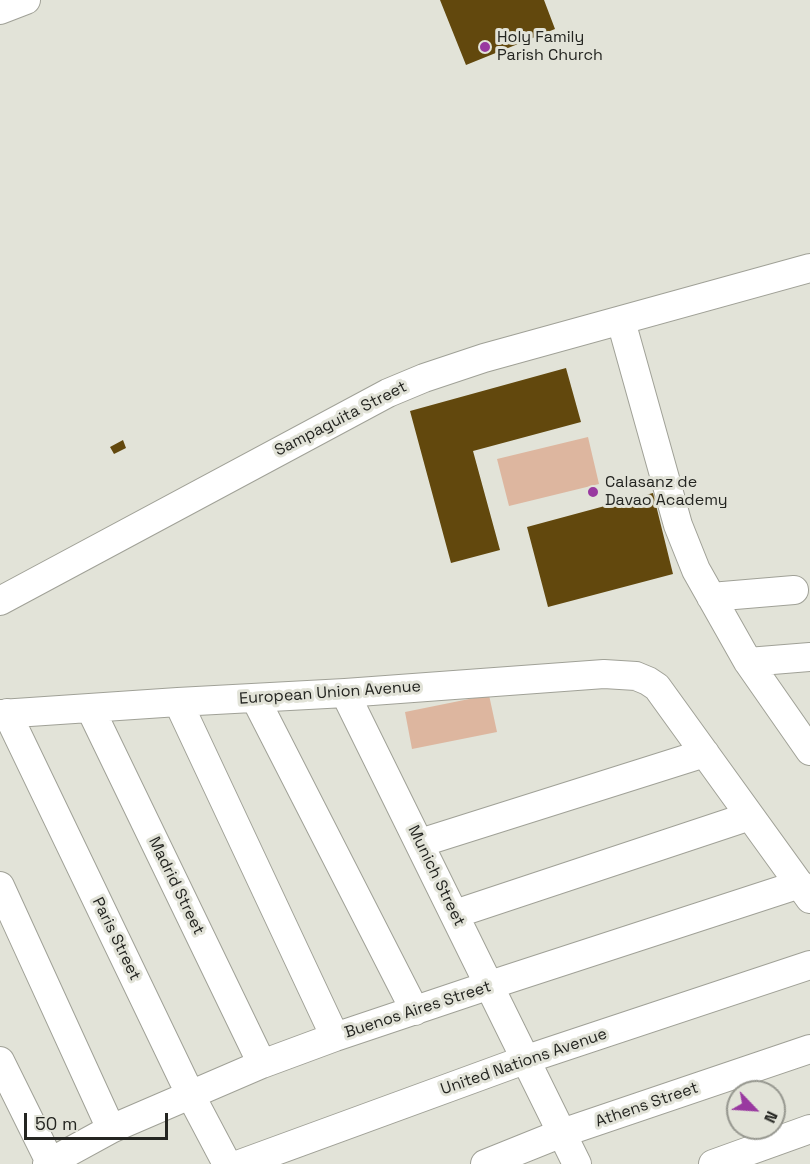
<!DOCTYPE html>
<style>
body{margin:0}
#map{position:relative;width:810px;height:1164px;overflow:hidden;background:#e2e3d8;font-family:"Space Grotesk",sans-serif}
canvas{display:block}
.north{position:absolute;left:726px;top:1080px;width:60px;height:60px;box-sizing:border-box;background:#e2e3d8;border:2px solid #96978f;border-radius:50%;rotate:115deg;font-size:16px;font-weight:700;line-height:24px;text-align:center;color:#242521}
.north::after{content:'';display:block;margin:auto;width:21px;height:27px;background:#9939a0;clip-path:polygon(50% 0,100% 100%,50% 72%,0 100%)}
.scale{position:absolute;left:24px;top:1113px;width:144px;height:27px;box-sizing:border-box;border:3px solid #242521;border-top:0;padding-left:8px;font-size:18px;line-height:21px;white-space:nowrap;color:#242521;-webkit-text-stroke:4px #e2e3d8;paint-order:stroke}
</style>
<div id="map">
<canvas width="810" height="1164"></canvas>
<div class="north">N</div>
<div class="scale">50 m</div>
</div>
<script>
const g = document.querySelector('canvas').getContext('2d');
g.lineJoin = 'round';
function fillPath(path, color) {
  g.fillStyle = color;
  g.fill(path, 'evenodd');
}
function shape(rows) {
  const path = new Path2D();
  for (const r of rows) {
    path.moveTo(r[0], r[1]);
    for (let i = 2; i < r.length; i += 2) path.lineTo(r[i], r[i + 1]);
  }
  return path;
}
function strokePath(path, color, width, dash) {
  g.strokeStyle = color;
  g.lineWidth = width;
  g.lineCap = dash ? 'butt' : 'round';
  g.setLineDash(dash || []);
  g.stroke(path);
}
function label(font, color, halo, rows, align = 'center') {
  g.font = font + ' "Space Grotesk",sans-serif';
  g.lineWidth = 6;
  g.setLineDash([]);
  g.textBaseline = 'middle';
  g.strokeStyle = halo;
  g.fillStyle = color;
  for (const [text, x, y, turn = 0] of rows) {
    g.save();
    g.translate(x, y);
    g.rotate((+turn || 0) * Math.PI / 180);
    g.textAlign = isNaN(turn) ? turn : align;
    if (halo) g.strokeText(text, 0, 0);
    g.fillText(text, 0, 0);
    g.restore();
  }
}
fillPath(shape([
 [588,437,599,484,509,506,497,459],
 [489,695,497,732,412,749,405,712]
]), '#ddb69f');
fillPath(shape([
 [440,0,544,0,555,29,466,65],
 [566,368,581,422,473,451,500,550,451,563,410,411],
 [123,440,126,448,114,454,110,447],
 [653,493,673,574,548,607,527,527]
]), '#62480d');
const minor = shape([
 [0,10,26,0],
 [621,321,678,525,696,570,748,662,810,751],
 [711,597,794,590],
 [0,601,388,393,424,378,484,358,810,268],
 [748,662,810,657],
 [345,693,577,1164],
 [255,698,415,1011],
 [178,702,335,1037],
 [90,708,262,1064],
 [7,713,190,1094,227,1164],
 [0,714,178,702,345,693,604,674,636,676,648,681,657,687,810,899],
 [420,843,705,753],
 [0,886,111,1129],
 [455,914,750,816],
 [0,1061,50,1162],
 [47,1164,111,1129,262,1064,335,1037,490,985,800,884],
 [240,1164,527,1059,810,965],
 [485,1164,562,1133,810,1049],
 [713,1164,810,1129]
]);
strokePath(minor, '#a0a197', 30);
strokePath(minor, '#fff', 28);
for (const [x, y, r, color] of [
 [485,47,6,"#9939a0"],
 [593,492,6,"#9939a0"]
]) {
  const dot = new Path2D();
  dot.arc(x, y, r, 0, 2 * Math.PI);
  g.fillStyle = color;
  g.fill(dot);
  strokePath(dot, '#e2e3d8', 2);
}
label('16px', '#242521', '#e2e3d8', [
 ["Holy Family",497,38],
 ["Parish Church",497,56],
 ["Calasanz de",605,483],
 ["Davao Academy",605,501]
], 'left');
label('16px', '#242521', '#e2e3d8', [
 ["Sampaguita Street",341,419,-27],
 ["European Union Avenue",330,693,-4],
 ["Munich Street",436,876,64],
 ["Madrid Street",176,886,64],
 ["Paris Street",116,939,64],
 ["Buenos Aires Street",418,1010,-18],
 ["United Nations Avenue",524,1062,-19],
 ["Athens Street",647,1105,-19]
]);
</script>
